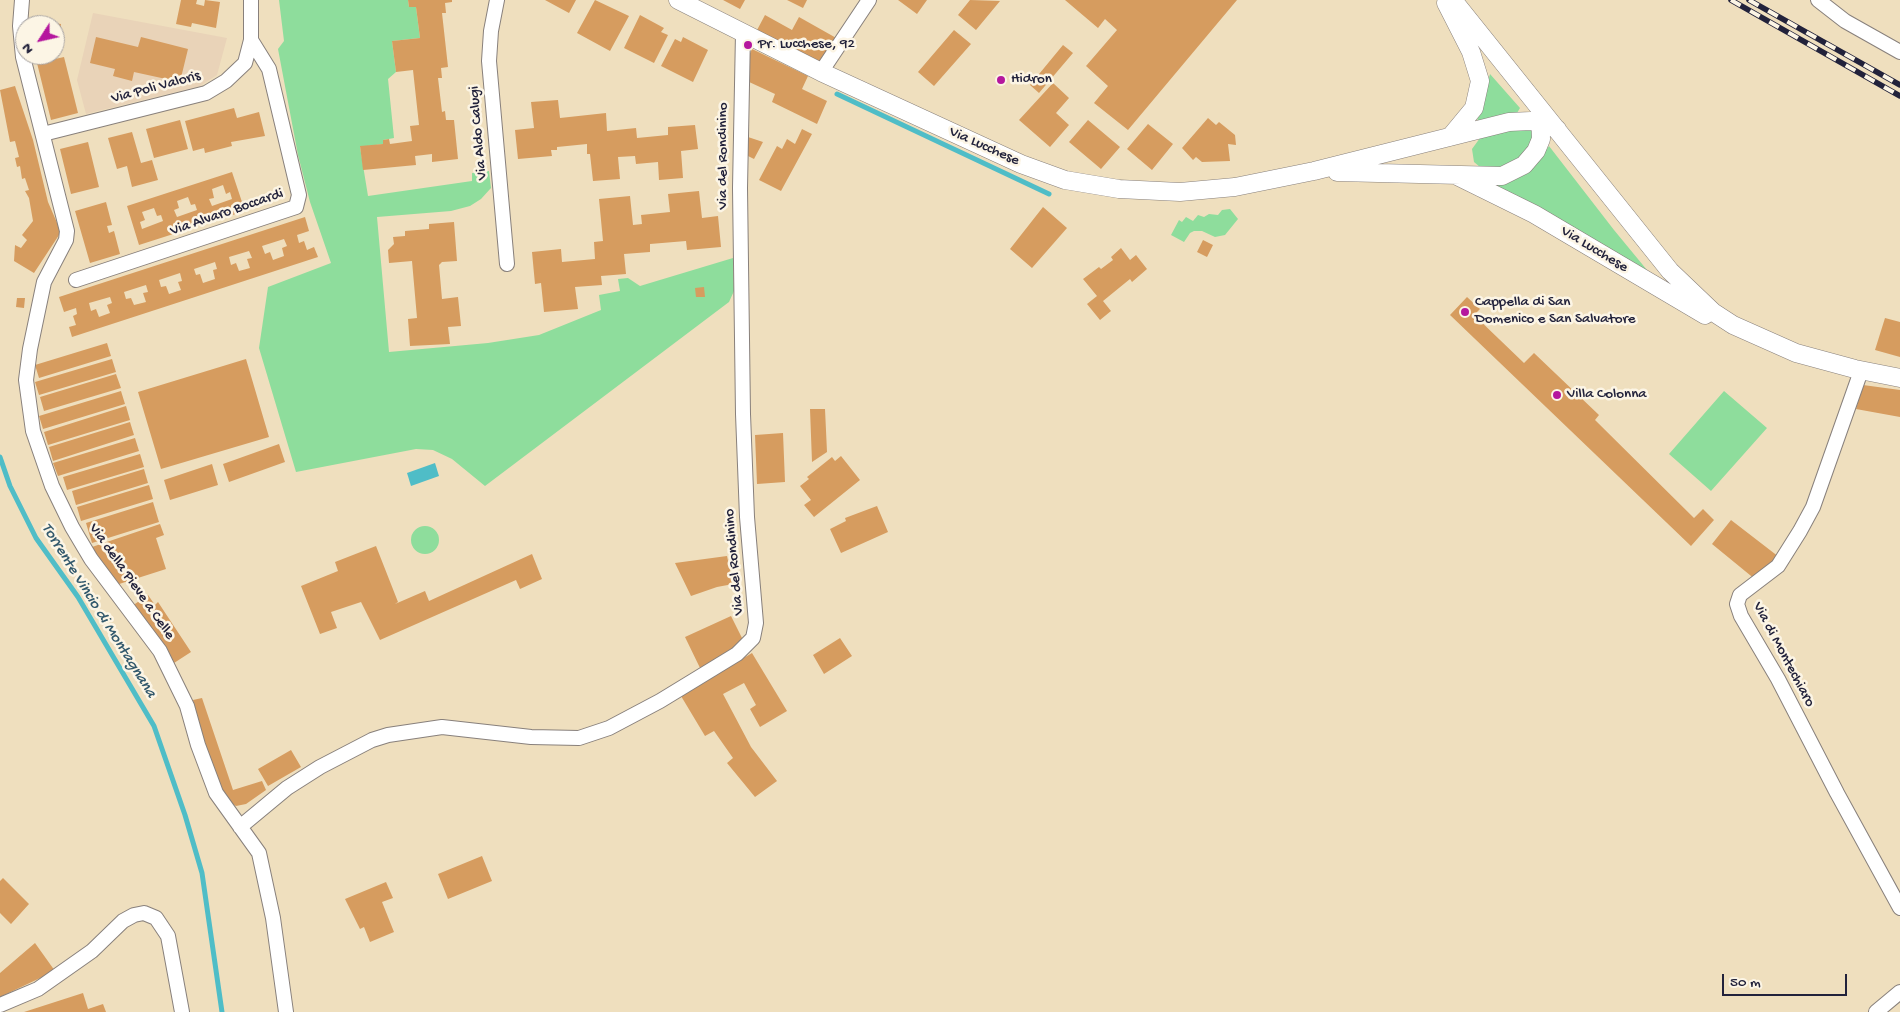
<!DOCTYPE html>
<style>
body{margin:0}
#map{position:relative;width:1900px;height:1012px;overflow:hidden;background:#efdfbe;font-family:"Gochi Hand",sans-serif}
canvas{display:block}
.north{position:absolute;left:15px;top:15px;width:50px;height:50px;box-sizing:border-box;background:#fcf5e5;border:1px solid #a5a1a1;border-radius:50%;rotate:235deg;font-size:14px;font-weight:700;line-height:20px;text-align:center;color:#22223b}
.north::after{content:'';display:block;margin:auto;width:18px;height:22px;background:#b5179e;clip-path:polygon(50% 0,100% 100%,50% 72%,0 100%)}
.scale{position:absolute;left:1722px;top:974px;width:125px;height:22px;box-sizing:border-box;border:2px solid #22223b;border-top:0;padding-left:6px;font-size:15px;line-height:18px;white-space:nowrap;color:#22223b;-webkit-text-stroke:4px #fcf5e5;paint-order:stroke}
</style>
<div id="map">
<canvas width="1900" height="1012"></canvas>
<div class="north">N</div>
<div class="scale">50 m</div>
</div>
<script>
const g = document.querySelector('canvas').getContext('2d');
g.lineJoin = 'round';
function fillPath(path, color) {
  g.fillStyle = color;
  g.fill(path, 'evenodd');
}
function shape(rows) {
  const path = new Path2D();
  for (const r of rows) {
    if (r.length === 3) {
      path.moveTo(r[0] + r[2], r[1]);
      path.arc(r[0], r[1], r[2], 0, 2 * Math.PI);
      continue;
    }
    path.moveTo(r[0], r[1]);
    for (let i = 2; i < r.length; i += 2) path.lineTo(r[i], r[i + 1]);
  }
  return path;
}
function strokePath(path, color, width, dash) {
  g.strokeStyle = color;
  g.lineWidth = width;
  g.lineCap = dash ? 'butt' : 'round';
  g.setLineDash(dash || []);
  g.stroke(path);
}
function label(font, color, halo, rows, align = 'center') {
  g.font = font + ' "Gochi Hand",sans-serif';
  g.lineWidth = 5;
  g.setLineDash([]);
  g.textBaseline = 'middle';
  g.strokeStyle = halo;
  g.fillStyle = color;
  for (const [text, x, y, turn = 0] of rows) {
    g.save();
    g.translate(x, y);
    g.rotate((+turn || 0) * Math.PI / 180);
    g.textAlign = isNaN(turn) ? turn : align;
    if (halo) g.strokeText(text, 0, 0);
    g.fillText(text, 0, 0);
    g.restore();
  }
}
fillPath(shape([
 [93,13,227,38,217,75,200,86,86,114,77,80]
]), '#e9d3b8');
fillPath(shape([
 [279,0,408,0,409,7,416,7,420,38,392,41,396,72,388,79,394,138,383,140,383,144,360,147,368,196,472,181,472,173,489,171,491,188,481,199,470,206,451,211,377,217,389,352,488,343,539,335,601,310,599,295,620,291,618,279,628,278,640,286,733,258,734,291,729,302,485,486,452,459,433,450,416,449,296,472,259,348,268,287,331,263,310,202,298,155,278,49,284,41],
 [1490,74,1520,108,1517,113,1477,121],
 [1527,127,1534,132,1530,150,1507,168,1480,167,1474,162,1472,149,1480,138],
 [1549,146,1614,230,1647,270,1497,187,1497,184,1521,176,1535,166],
 [1230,209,1238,219,1225,235,1215,237,1202,231,1194,231,1190,233,1184,242,1171,235,1179,220,1182,222,1186,217,1193,221,1198,215,1204,217,1209,214,1218,215,1222,210],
 [1724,391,1767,428,1711,491,1669,454],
 [425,540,14]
]), '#8edd9c');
fillPath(shape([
 [435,463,439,476,411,486,407,473]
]), '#4fbdc7');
strokePath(shape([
 [837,94,1049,194],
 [0,457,10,486,36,538,78,597,154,726,185,815,202,873,222,1012]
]), '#4fbdc7', 5);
fillPath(shape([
 [181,0,197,0,196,4,204,6,205,0,220,2,216,28,192,23,191,27,176,24],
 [408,0,452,0,452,2,445,3,446,13,442,13,448,67,441,68,442,78,438,78,442,112,445,111,446,120,454,120,458,159,432,162,432,154,415,156,416,165,363,170,360,146,383,144,383,140,389,139,390,144,412,141,410,126,419,125,413,70,396,72,392,41,420,38,416,7,409,7],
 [545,0,576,0,569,13],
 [595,0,629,16,610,51,577,33],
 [723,0,745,0,740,9],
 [787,0,807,0,803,8],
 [898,0,927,0,917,14],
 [970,0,1000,1,976,30,958,15],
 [1065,0,1237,0,1128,130,1094,103,1108,86,1086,66,1117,30,1105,19,1098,28],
 [640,15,664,28,661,32,668,35,654,63,624,48],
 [765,15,792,30,799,17,838,39,821,67,756,32],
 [34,20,61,24,59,43,55,42,55,25,33,25],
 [954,30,971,44,934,86,918,72],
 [96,37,138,47,141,37,188,49,179,86,165,83,166,79,134,72,132,81,113,76,115,69,90,63],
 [683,37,708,50,693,82,661,66,675,39,681,42],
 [1063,45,1073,53,1039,93,1030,85],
 [752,49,808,76,802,89,827,101,817,124,772,102,775,94,747,81,746,62],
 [64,57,78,113,51,120,37,63],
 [1053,83,1069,98,1056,113,1069,125,1050,147,1019,120],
 [15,86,33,140,48,202,61,232,34,273,14,261,15,245,21,248,27,240,22,235,33,221,29,198,25,191,29,190,25,178,22,179,20,166,17,167,15,158,19,157,15,141,10,142,0,90],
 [558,100,560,118,606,113,607,131,636,128,637,138,668,135,668,127,695,125,698,149,681,151,683,178,659,180,658,162,636,164,635,156,618,157,620,179,593,181,590,154,587,154,587,144,557,147,557,150,551,150,552,156,518,159,515,130,534,128,531,102],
 [234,108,237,118,259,112,265,136,231,142,232,146,205,153,204,148,193,151,185,121],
 [1208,118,1216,125,1219,122,1235,135,1236,145,1228,144,1230,161,1202,162,1196,157,1193,160,1182,148],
 [180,120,188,149,154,158,146,129],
 [1088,120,1120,147,1101,169,1069,142],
 [1148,124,1173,144,1152,170,1127,149],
 [802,129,812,134,781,191,759,180,777,146,782,149,787,139,795,144],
 [132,132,141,163,152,160,158,180,132,187,127,166,117,169,108,138],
 [745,136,763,142,754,159,744,154],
 [88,142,99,187,71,194,60,149],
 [232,172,245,211,139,245,127,206],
 [223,185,226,194,230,192,232,199,212,206,209,199,214,198,212,189],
 [188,197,191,205,195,204,197,210,177,217,174,210,179,208,177,201],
 [154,208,157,216,161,215,163,221,142,229,140,222,145,220,142,212],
 [699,191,702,218,718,216,721,247,687,250,686,241,650,244,650,252,624,254,626,274,601,276,602,285,575,287,578,309,544,312,541,283,535,284,532,252,561,249,562,262,595,259,594,242,603,241,599,199,630,196,633,225,642,224,641,215,670,212,668,194],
 [106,202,112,225,107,226,109,233,114,231,120,254,90,263,75,211],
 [1043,207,1067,228,1032,268,1010,249],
 [305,217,309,231,297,235,299,243,304,241,307,250,314,247,318,257,72,337,69,327,76,325,73,316,77,314,76,308,64,312,59,297],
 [284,239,287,246,282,248,284,256,273,260,270,252,265,254,262,246],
 [249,251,252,258,247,259,250,268,239,271,236,263,231,265,229,257],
 [215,262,217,269,213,270,215,279,203,283,200,274,196,275,194,269],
 [180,273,182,281,178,282,181,290,169,294,166,286,161,287,159,280],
 [146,285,148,292,143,293,146,302,134,305,131,298,126,299,124,292],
 [110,297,112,303,107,305,110,313,99,317,96,309,91,311,89,303],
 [454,222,457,261,442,262,439,265,442,299,458,297,461,326,448,327,450,344,410,346,408,319,417,318,412,261,389,263,388,250,394,244,393,237,405,236,405,231,429,229,429,224],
 [1203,240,1213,245,1207,257,1197,252],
 [1121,248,1130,260,1136,255,1147,269,1132,282,1130,279,1103,301,1111,311,1100,320,1087,304,1097,296,1083,279,1099,267,1101,269,1113,260,1111,257],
 [704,287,705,297,696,297,695,288],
 [1467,297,1480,309,1474,315,1524,363,1534,353,1599,415,1595,420,1694,518,1703,509,1714,520,1691,546,1450,315],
 [17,298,25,298,24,308,16,307],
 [1885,318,1900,322,1900,357,1875,350],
 [107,343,111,356,39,378,35,365],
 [112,359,116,372,39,395,35,382],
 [246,359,269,437,161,469,138,392],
 [116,374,121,388,44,411,40,397],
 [1863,385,1900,390,1900,417,1856,409],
 [121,391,125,404,43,429,39,416],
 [126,406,130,420,48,445,44,432],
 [810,409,825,409,827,452,812,462],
 [130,422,134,435,53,461,49,447],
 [783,433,785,482,757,484,755,435],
 [135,438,139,451,58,476,53,463],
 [279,444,285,462,229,482,223,464],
 [140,454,144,467,67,490,63,477],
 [841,456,860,480,814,517,804,505,811,500,800,486,809,479,807,477,832,457,835,461],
 [212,464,218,485,170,500,164,480],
 [144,469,148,483,76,505,72,491],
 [149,485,153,499,81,521,77,507],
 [153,502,159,522,92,543,86,523],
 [877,506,888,532,841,553,830,529,846,521,845,518],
 [1731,520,1779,557,1756,580,1712,544],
 [160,524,164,535,156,538,166,569,116,585,89,548],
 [376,546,398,602,395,604,425,591,429,601,532,554,542,579,520,589,516,580,380,640,361,602,331,612,337,628,320,634,301,586,338,571,335,562],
 [727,556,733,584,717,587,691,596,675,563],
 [148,595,155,605,158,602,191,652,174,663,149,624,132,606],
 [731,616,744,642,701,670,685,637],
 [840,638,852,656,824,674,813,655],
 [752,653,787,711,760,727,750,709,756,705,744,683,723,694,751,747,777,781,755,797,727,763,733,758,714,731,705,736,681,696],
 [202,698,233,790,262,781,266,790,246,804,236,806,225,799,197,725,193,700],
 [291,750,301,767,268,786,258,769],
 [482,856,492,881,448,899,438,874],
 [3,878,29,904,11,924,0,913,0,881],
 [386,882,393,898,382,902,394,932,370,942,364,927,360,929,345,899],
 [35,943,55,971,0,997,0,973],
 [83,993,88,1009,103,1004,106,1012,24,1012]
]), '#d69c5f');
const minor = shape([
 [22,0,20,26,23,57,67,231,66,240,44,282,30,349,26,380,33,431,52,486,72,527,91,559,160,651,187,706,198,745,216,793,259,853,273,918,286,1012],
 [497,0,491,31,489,61,507,264],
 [1818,0,1845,21,1900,52],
 [821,72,869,0],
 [43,134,206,93,226,81,245,63,251,40],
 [76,280,296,207,299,195,269,69,251,40,251,0],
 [1861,371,1813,507,1800,531,1778,566,1740,595,1737,604,1741,616,1778,679,1837,793,1900,908],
 [240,827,287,788,320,767,372,740,388,735,442,727,531,737,579,738,609,728,660,701,737,654,753,638,756,623,747,517,743,414,740,188,743,33],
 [0,1005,38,989,92,951,123,921,134,915,144,913,156,918,168,936,182,1012],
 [1876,1012,1900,992]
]);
const tertiary = shape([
 [678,0,821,72,1021,164,1065,180,1119,189,1180,192,1235,187,1314,171,1509,122,1531,121,1557,129],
 [1453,0,1670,271,1713,312,1733,325,1796,353,1855,369,1900,378],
 [1446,3,1471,52,1480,81,1474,108,1450,137],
 [1337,172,1502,176,1524,165,1536,151,1541,139,1540,111],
 [1455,175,1534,214,1705,315]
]);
strokePath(minor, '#88807c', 16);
strokePath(tertiary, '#88807c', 19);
strokePath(minor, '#fff', 14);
strokePath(tertiary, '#fff', 18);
const rail = shape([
 [1731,0,1900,96],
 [1749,0,1900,85]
]);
strokePath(rail, '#22223b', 5.5);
strokePath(rail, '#fcf5e5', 4, [11]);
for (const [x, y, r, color] of [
 [748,45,5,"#b5179e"],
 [1001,80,5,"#b5179e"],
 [1465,312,5,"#b5179e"],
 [1557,395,5,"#b5179e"]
]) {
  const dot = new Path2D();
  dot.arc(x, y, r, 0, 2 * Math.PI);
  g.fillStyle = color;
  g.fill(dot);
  strokePath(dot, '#fcf5e5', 2);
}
label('15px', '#22223b', '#fcf5e5', [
 ["Pr. Lucchese, 92",758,45],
 ["Hidron",1011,80],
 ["Cappella di San",1475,303],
 ["Domenico e San Salvatore",1475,320],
 ["Villa Colonna",1567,395]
], 'left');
label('15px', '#22223b', '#fcf5e5', [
 ["Via Poli Valoris",156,88,-15],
 ["Via Aldo Calugi",479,133,-95],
 ["Via Lucchese",984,147,24],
 ["Via del Rondinino",724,156,-90],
 ["Via Alvaro Boccardi",227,213,-19],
 ["Via Lucchese",1594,250,31],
 ["Via del Rondinino",735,562,-95],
 ["Via della Pieve a Celle",131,582,55],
 ["Via di Montechiaro",1783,655,62]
]);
label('italic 16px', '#32586c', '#fcf5e5', [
 ["Torrente Vincio di Montagnana",98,611,58]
]);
</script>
